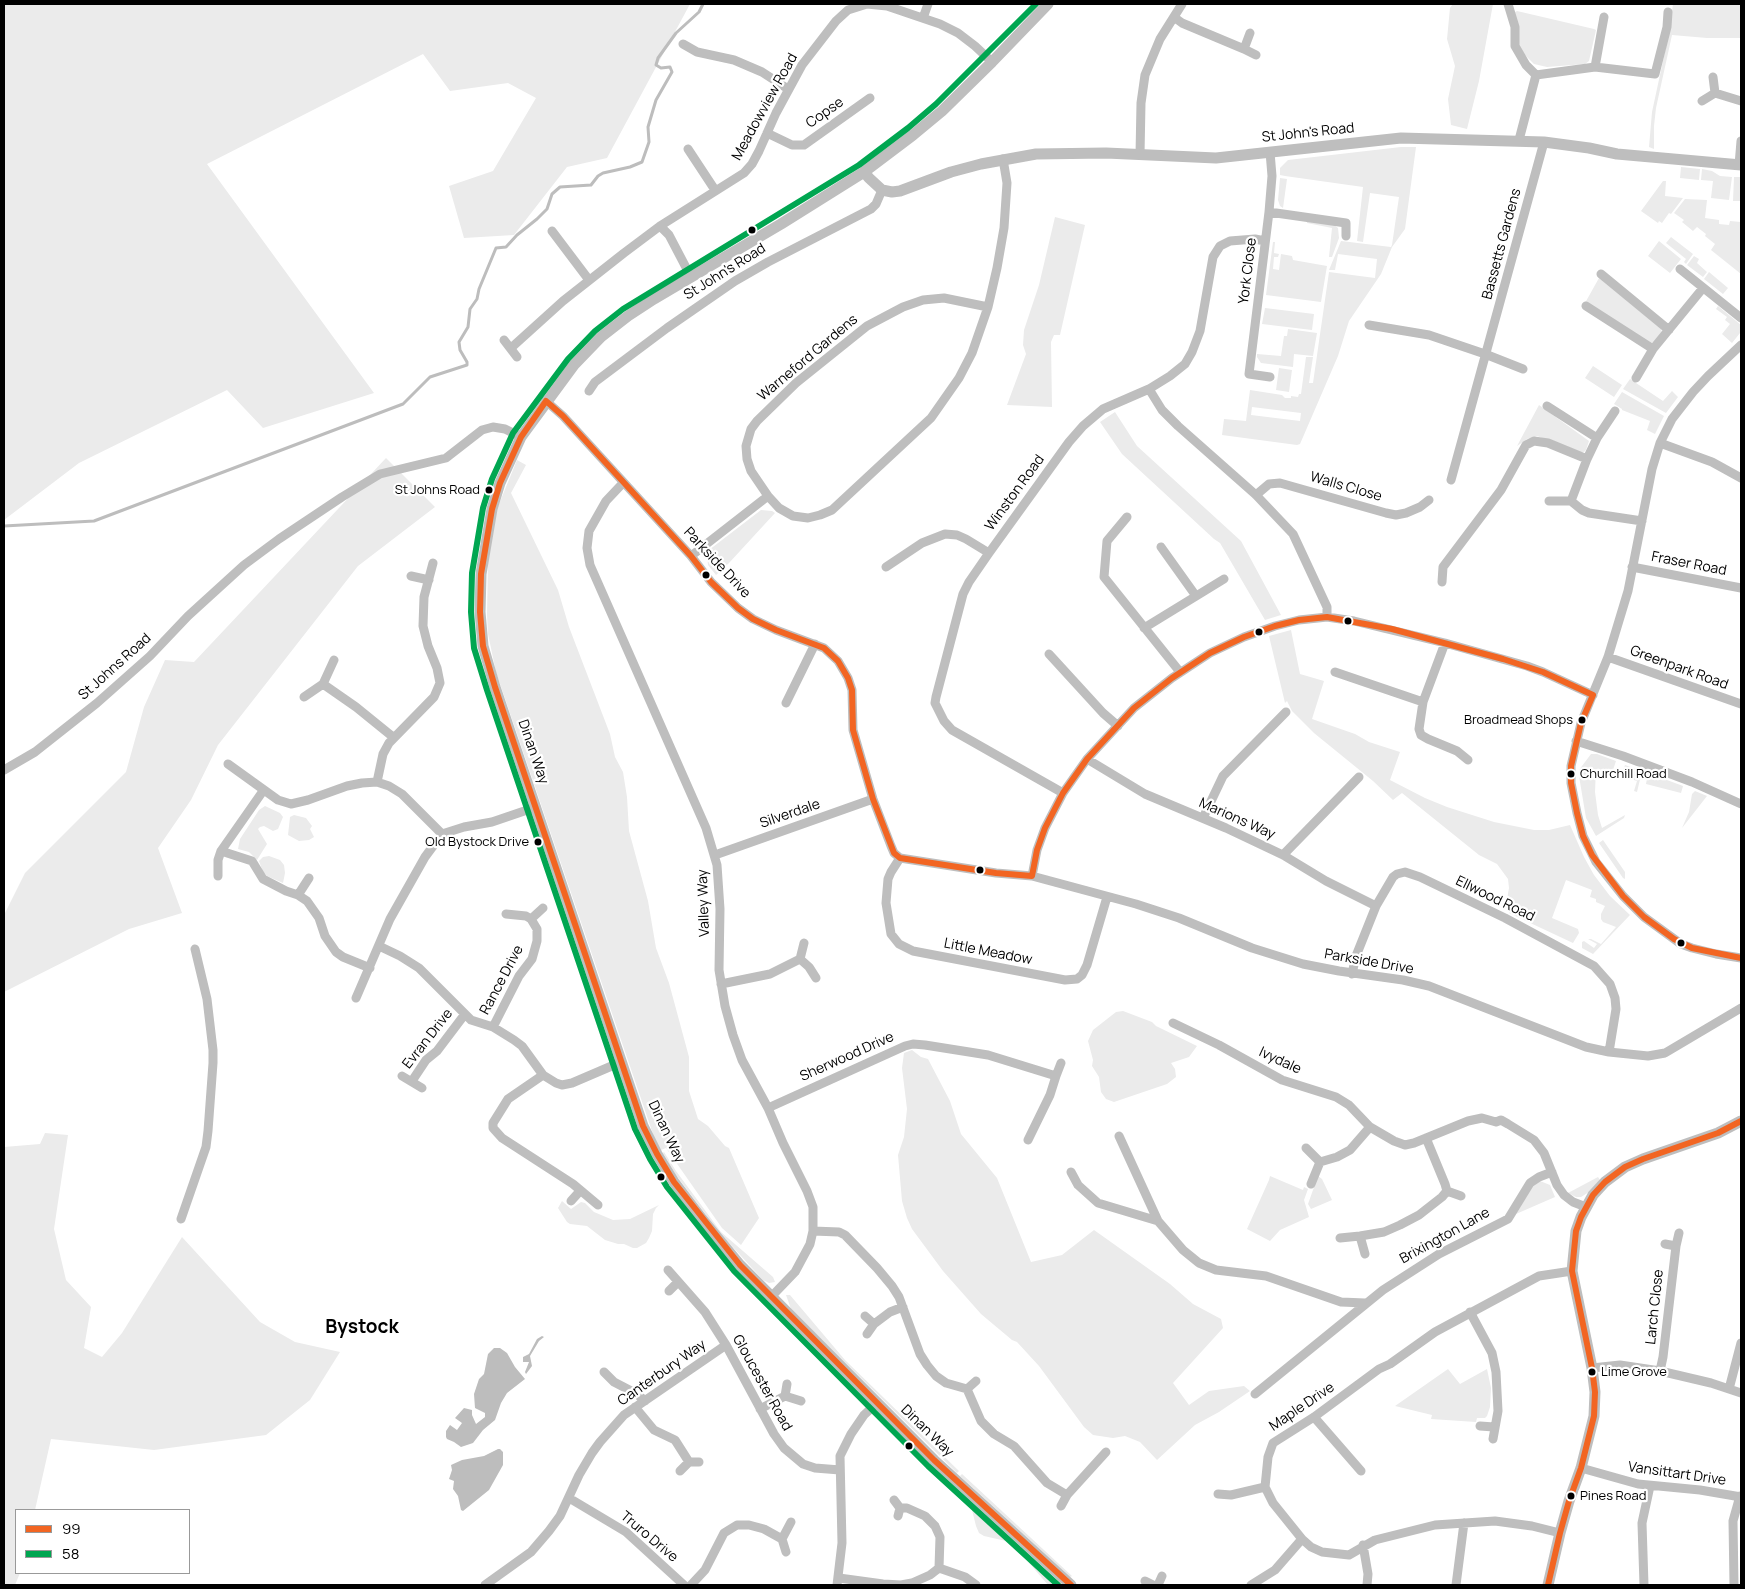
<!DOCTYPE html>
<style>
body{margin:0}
#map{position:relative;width:1745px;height:1589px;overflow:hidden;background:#fff;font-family:Manrope,sans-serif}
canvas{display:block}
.frame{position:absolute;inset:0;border:5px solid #000;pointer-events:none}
.legend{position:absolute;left:15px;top:1509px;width:175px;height:65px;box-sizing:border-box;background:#fff;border:1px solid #999;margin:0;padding:6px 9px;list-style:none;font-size:15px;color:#000}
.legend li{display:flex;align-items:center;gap:10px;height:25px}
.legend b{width:25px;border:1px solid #999}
</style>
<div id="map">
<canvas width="1745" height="1589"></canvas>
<div class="frame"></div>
<ul class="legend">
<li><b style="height:6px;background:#f26522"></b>99</li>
<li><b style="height:6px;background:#00a651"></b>58</li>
</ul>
</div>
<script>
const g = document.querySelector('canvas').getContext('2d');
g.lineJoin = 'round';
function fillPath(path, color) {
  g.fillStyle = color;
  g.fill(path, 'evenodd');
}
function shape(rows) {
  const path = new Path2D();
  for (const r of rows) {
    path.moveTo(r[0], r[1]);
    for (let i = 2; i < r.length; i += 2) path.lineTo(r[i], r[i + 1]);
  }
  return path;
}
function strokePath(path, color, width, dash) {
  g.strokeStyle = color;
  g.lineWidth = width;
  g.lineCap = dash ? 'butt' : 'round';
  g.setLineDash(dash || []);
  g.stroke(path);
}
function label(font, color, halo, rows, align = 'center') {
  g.font = font + ' Manrope,sans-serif';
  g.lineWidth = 4.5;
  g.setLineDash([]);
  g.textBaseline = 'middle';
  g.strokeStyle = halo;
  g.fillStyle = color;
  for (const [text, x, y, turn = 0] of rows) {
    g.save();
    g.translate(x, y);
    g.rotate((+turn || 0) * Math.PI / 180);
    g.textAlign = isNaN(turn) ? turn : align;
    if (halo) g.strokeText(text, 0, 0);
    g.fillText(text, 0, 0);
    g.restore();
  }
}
fillPath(shape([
 [4,4,690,4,607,158,567,167,514,235,464,238,449,186,493,171,536,98,508,83,450,91,423,54,207,164,374,393,263,428,227,390,79,463,4,520],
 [1453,4,1493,4,1479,81,1467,129,1451,125,1448,99,1455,66,1447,39,1450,8],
 [1673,4,1741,4,1741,38,1707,38,1672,35,1656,108,1654,126,1654,149,1649,147,1652,112,1669,33],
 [1517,11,1594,29,1596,30,1589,61,1585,64,1547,67,1534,64,1525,55,1519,47,1515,12],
 [1401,147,1416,147,1405,229,1392,247,1381,274,1349,321,1338,356,1300,444,1297,445,1222,435,1224,419,1246,421,1250,390,1282,395,1285,398,1291,398,1291,396,1298,397,1299,394,1301,394,1306,357,1313,357,1309,383,1313,383,1329,272,1375,278,1377,259,1338,254,1335,270,1329,270,1341,241,1391,247,1392,245,1399,197,1370,193,1363,242,1357,241,1363,187,1285,176,1280,175,1280,168,1288,160],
 [1252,407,1301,413,1300,421,1251,415],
 [1681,167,1700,169,1699,180,1680,178],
 [1702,169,1712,171,1720,176,1732,177,1729,200,1711,198,1713,181,1701,180],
 [1734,177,1741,177,1741,201,1733,201],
 [1280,178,1287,179,1283,208,1280,206,1278,200],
 [1663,181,1666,181,1665,196,1683,198,1671,214,1669,213,1662,223,1659,221,1658,223,1641,211],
 [1685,199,1707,200,1705,218,1719,220,1719,224,1729,225,1730,221,1741,222,1741,274,1711,250,1715,244,1705,236,1706,234,1697,227,1693,231,1682,222,1684,220,1674,213],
 [1055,217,1085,225,1060,335,1054,335,1051,342,1052,407,1007,405,1026,354,1023,345,1024,330,1039,285],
 [1307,221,1334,225,1338,228,1339,238,1332,257,1329,257,1332,228,1307,223],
 [1671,237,1693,254,1686,264,1684,262,1686,259,1666,243],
 [1659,241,1681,259,1670,273,1648,256],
 [1273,242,1275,242,1274,253,1279,254,1278,257,1274,257,1273,269,1279,270,1281,254,1292,256,1293,260,1327,266,1321,302,1266,295],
 [1694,256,1699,259,1697,263,1707,272,1703,277,1687,265],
 [1709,272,1728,288,1723,294,1704,279],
 [1599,278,1661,329,1662,332,1655,342,1651,343,1585,303],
 [1718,306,1741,325,1740,333,1732,343,1722,334,1730,324,1725,320,1727,317,1716,309],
 [1265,308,1314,314,1312,330,1262,324],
 [1288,329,1317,333,1313,356,1294,354,1293,367,1261,363,1257,357,1257,354,1281,356,1284,336,1287,336],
 [1593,366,1622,385,1614,397,1585,378],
 [1279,368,1292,370,1289,392,1276,390],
 [1630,379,1663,401,1672,391,1678,397,1666,413,1623,389],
 [1622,392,1664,416,1655,434,1647,430,1650,421,1622,410,1622,409,1614,404],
 [1539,405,1589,441,1586,450,1584,452,1579,452,1537,436,1527,439,1517,446],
 [1115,412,1137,446,1241,541,1281,615,1265,620,1220,543,1214,539,1122,454,1100,422],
 [386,458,435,507,358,566,218,745,191,800,158,848,182,913,129,929,4,992,4,915,25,873,126,772,144,707,165,660,194,662],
 [517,460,526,465,511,493,558,590,569,627,610,734,615,757,623,772,627,797,629,831,648,901,656,948,669,983,689,1057,689,1091,698,1119,708,1126,725,1146,729,1148,759,1218,741,1245,722,1228,666,1148,661,1150,654,1137,496,672,488,634,487,615,488,559,497,509],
 [761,510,772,511,775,513,729,563,716,575,708,565,707,555,709,550],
 [1291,630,1300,674,1324,681,1312,719,1355,734,1369,742,1400,752,1390,780,1425,798,1447,807,1494,822,1534,830,1549,830,1570,825,1584,857,1594,875,1610,896,1630,915,1593,954,1582,948,1582,942,1584,941,1594,948,1597,944,1588,939,1591,939,1601,944,1616,927,1603,922,1601,919,1601,914,1605,906,1596,902,1596,899,1590,897,1592,890,1566,880,1552,918,1578,929,1579,933,1573,943,1509,913,1513,906,1507,899,1509,888,1508,879,1497,864,1479,855,1402,793,1393,800,1373,781,1314,733,1292,711,1287,701,1285,703,1269,636],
 [1591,754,1597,754,1616,761,1612,773,1596,769,1595,792,1598,815,1602,828,1625,815,1624,818,1596,836,1586,818,1579,776,1579,770],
 [1625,765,1642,771,1637,792,1634,791,1637,781,1621,776],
 [1648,773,1683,786,1681,793,1646,784],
 [1695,791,1707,796,1682,828,1689,812,1692,794],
 [265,806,280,813,283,817,278,829,273,831,264,826,260,827,258,829,267,844,257,860,249,852,238,849,240,839,259,810],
 [294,815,306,818,312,826,310,829,314,837,309,840,299,841,288,835,290,817],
 [1603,840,1625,872,1625,879,1623,878,1599,843],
 [269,856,280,860,284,865,285,873,283,883,267,876,263,872,259,861,263,857],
 [1123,1011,1152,1022,1156,1026,1197,1046,1189,1057,1171,1063,1175,1069,1176,1077,1167,1084,1114,1102,1106,1099,1101,1092,1099,1077,1092,1066,1093,1060,1088,1041,1093,1030,1116,1012],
 [912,1050,921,1057,928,1059,950,1101,961,1134,997,1178,1031,1262,1062,1255,1094,1230,1170,1284,1193,1304,1221,1319,1223,1328,1173,1383,1189,1405,1209,1391,1244,1386,1250,1391,1219,1412,1195,1425,1157,1460,1140,1442,1125,1436,1113,1438,1093,1435,1084,1427,1039,1366,1017,1342,1012,1340,981,1314,943,1271,912,1229,907,1218,902,1201,898,1155,904,1137,907,1109,902,1068,904,1053],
 [45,1133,68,1135,54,1229,66,1280,91,1307,84,1348,102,1357,122,1333,182,1237,260,1322,295,1342,340,1352,310,1400,266,1435,154,1450,51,1439,35,1510,16,1510,16,1573,20,1573,15,1585,4,1585,4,1147,40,1144],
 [664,1152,676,1171,721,1232,773,1277,775,1282,769,1283,763,1280,718,1231,676,1175,663,1153],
 [1270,1176,1303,1190,1304,1187,1308,1189,1304,1200,1309,1217,1280,1230,1270,1241,1247,1229,1269,1180],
 [1318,1176,1322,1179,1332,1200,1311,1209,1308,1204],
 [1598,1177,1600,1180,1589,1192,1581,1197,1576,1197,1568,1193],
 [1540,1181,1550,1185,1555,1197,1516,1214,1532,1187],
 [562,1201,571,1209,581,1202,585,1203,594,1212,613,1220,630,1219,659,1205,656,1208,653,1214,652,1231,649,1238,646,1243,637,1248,633,1248,624,1244,618,1244,605,1240,587,1226,570,1224,567,1222,558,1208],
 [703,1231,747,1280,850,1383,863,1399,720,1253,702,1232],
 [786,1295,790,1295,845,1360,959,1471,957,1473,791,1309],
 [1448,1369,1460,1384,1487,1369,1491,1388,1490,1407,1487,1416,1485,1418,1477,1418,1476,1422,1431,1419,1432,1415,1395,1406],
 [913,1446,995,1523,1062,1585,1048,1585,1012,1543,911,1447],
 [962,1474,1072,1576,1070,1577,996,1509,960,1476],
 [972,1510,1006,1541,984,1536,979,1533,976,1526]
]), '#ebebeb');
fillPath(shape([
 [542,1336,544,1337,539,1341,530,1356,532,1366,526,1374,525,1372,529,1362,523,1362,523,1357,529,1354,537,1339],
 [494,1348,500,1348,507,1353,515,1367,525,1379,507,1393,501,1403,495,1420,483,1430,473,1443,461,1447,454,1442,447,1439,446,1437,446,1431,450,1425,457,1430,462,1423,455,1418,464,1408,472,1410,472,1415,476,1424,485,1417,485,1413,475,1408,474,1394,479,1379,484,1374,488,1354],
 [498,1449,500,1449,503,1452,503,1465,489,1490,463,1511,461,1510,458,1496,453,1489,454,1481,449,1479,452,1470,451,1465,462,1460,484,1456]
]), '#bdbdbd');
strokePath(shape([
 [4,526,94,521,403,404,430,377,467,365,467,362,460,350,459,342,468,327,470,309,477,299,479,289,496,248,506,247,517,235,537,219,547,209,552,194,560,187,591,185,598,176,603,173,630,167,642,162,649,142,648,127,656,100,672,72,670,67,661,68,656,65,658,58,676,33,699,12,703,4]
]), '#bdbdbd', 3);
strokePath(shape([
 [1508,4,1515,27,1515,46,1526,65,1536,75],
 [1174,17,1182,23,1244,49,1250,33],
 [923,18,928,4],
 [683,44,697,52,734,60,762,72,788,89],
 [1244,49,1256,55],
 [1595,67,1604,17],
 [1713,77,1715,93,1741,101],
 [1702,101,1715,93],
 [767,133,792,145,804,145,870,98],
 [1519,140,1536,75,1595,67,1655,74,1667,27,1668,12],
 [688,149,715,190],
 [1140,155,1141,103,1145,75,1160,39,1182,4],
 [1739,165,1741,141],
 [1269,212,1346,223,1346,236],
 [660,226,669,235,691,277],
 [552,231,589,280],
 [1680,269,1741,318],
 [1601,274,1669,330],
 [1586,306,1653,349],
 [1369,325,1429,335,1485,354,1523,369],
 [504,340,517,357],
 [1741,345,1708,376,1693,392,1672,419,1660,443,1652,469,1628,591,1608,657,1581,723,1571,766,1571,783,1577,813,1583,836,1596,862,1623,896,1644,917,1681,944,1692,948,1716,954,1741,958],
 [511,348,563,301,624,253,660,226,744,173,752,164,759,151,776,113,802,65,836,21,848,10,867,4,887,6,940,24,958,33,975,46,992,62],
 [1270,377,1249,374,1269,212,1272,176,1270,152],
 [1636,378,1653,349,1703,288],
 [1149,389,1162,410,1178,426,1256,495,1293,534,1327,607,1327,617],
 [589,391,595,382,667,328,735,281,768,262,871,209,876,204,882,190],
 [546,401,563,416,691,556,711,582,738,608,753,619,776,630,824,648,838,661,848,678,852,690,853,730,873,799,891,846,894,853,900,858,996,873,1032,876,1136,904,1179,918,1252,948,1303,964,1339,971,1403,980,1429,986,1586,1047,1609,1052,1648,1056,1665,1053,1741,1008],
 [1547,406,1597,438],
 [1660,443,1712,462,1741,478],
 [1587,459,1597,438,1615,411],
 [1451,480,1544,142],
 [623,483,606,501,589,531,587,548,590,565,706,828,717,865,720,909,719,970,725,1006,733,1035,742,1060,768,1108,783,1143,807,1191,813,1207,813,1231,810,1244,795,1272,771,1297],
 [1256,495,1269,484,1280,483,1386,513,1396,515,1406,513,1420,507,1429,500],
 [768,496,751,471,747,459,746,446,751,429,757,421,796,383,867,326,903,307,923,300,944,298,988,307],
 [1549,501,1571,501],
 [1127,517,1107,541,1104,577,1180,672],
 [1161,547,1196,596],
 [691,556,768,496,779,508,793,516,808,518,820,515,832,510,931,418,959,378,972,353,988,307,997,268,1004,228,1007,183,1003,159],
 [886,567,922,543,945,534,957,535,966,539,989,553],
 [1632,567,1741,588],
 [411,576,429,580],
 [1442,582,1443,567,1501,490,1526,445,1534,441,1548,443,1587,459,1571,501,1582,510,1589,513,1642,521],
 [1144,628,1224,579],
 [1445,643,1423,702,1419,729,1421,735,1428,739,1457,751,1468,760],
 [1049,654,1103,713,1118,726],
 [1608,657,1741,704],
 [1335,672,1423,702],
 [323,684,334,660],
 [304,697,323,684,356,707,393,737],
 [786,703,815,644],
 [1576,741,1623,756,1692,782,1741,804],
 [1087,759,1145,794,1226,828,1283,855,1326,881,1376,906],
 [228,764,278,800,291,804,308,800,347,786,362,783,377,782,389,786,402,794,442,834],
 [4,770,35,752,97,703,150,656,188,616,244,565,279,539,342,497,380,474,446,458,482,430,493,427,505,429,521,437],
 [377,782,383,754,389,743,434,697,440,683,437,668,428,646,423,626,424,597,433,563],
 [1063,793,952,730,944,721,935,703,936,697,963,594,969,582,989,553,1069,442,1083,426,1103,409,1149,389,1170,376,1185,364,1192,352,1200,331,1213,257,1220,246,1230,241,1255,239,1265,241],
 [1203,818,1223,776,1286,712],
 [221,851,252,861,263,879,286,891,298,895,307,901,319,918,325,936,336,952,343,957,370,968],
 [715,855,873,799],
 [1283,855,1359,777],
 [900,858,891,872,888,879,886,903,891,934,899,944,913,951,1065,980,1077,979,1082,975,1087,965,1107,897],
 [218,876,218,860,221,851,263,791],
 [1032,876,1037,850,1045,828,1063,793,1087,759,1134,708,1172,678,1210,653,1244,637,1275,626,1299,620,1318,618,1327,617,1354,621,1445,643,1527,666,1543,672,1593,695],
 [298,895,309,878],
 [506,914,526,916,531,919,543,908],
 [379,946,400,956,419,968,471,1020,493,1027,514,1040,522,1046,543,1075,556,1083,562,1085,572,1083,621,1062],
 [800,959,804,943],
 [1352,974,1356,956,1376,906,1393,877,1397,874,1405,872,1420,877,1505,918,1594,966,1610,984,1615,998,1616,1009,1609,1052],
 [721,984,770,974,800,959,809,967,816,978],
 [356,998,390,919,425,857,442,834,464,827,492,822,536,807],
 [1173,1023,1219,1045,1282,1080,1336,1097,1349,1105,1370,1127,1394,1141,1405,1145,1414,1143,1468,1121,1482,1118,1496,1122,1501,1120,1508,1124,1534,1140,1544,1153,1557,1185,1564,1195,1573,1202,1586,1207],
 [493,1027,519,976,532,959,537,941,537,929,531,919],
 [543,1075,508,1099,493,1123,493,1128,502,1138,573,1184,598,1205],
 [402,1076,422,1088],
 [1056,1076,1061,1063],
 [412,1081,426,1060,437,1051,465,1014],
 [768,1108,905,1046,913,1044,925,1045,988,1055,1056,1076,1050,1095,1028,1140],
 [1119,1136,1158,1221,1183,1250,1199,1263,1216,1270,1266,1276,1341,1302,1365,1303],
 [1306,1148,1320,1162],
 [1071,1172,1078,1185,1098,1203,1158,1221],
 [1311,1184,1320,1162,1337,1157,1350,1150,1370,1127],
 [1447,1191,1461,1196],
 [571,1201,580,1191],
 [181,1219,206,1147,208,1131,213,1063,213,1050,207,999,195,949],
 [813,1231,839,1232,845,1235,877,1268,892,1286,899,1297,920,1354,927,1365,936,1376,946,1383,967,1389,976,1381],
 [1360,1236,1365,1254],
 [1340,1238,1360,1236,1384,1232,1400,1225,1419,1215,1442,1197,1447,1191,1445,1184,1426,1138],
 [1665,1244,1676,1246],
 [668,1270,705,1312,726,1345,774,1434,784,1448,803,1464,815,1468,840,1470],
 [669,1291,678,1282],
 [1470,1312,1492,1353,1496,1372,1498,1411,1493,1439],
 [865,1316,874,1324],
 [867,1334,874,1324,890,1312,903,1307],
 [1592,1368,1620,1365,1660,1371,1711,1383,1741,1393],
 [1660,1371,1663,1357,1676,1246,1679,1233],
 [604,1372,614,1382,637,1394,645,1401],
 [967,1389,981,1421,994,1434,1014,1446,1047,1483,1067,1495,1061,1506],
 [1729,1389,1741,1343],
 [1255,1394,1383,1290,1439,1254,1508,1219,1530,1183,1539,1177,1552,1172],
 [785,1396,787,1384],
 [635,1407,654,1430,675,1440,689,1462],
 [760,1409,785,1396,801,1401],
 [1314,1417,1361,1471],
 [1480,1426,1494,1427],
 [1581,1468,1638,1484,1700,1490,1741,1497],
 [680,1471,689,1462,699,1462],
 [1218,1494,1231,1495,1265,1487],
 [1067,1495,1106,1452],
 [569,1498,626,1532,684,1585],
 [894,1500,900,1508,898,1516],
 [1560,1533,1532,1526,1495,1521,1435,1525,1375,1540,1349,1555,1322,1552,1311,1547,1302,1539,1273,1503,1265,1487,1268,1457,1273,1443,1314,1417,1379,1369,1390,1364,1435,1332,1539,1276,1572,1271],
 [1363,1545,1368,1574,1367,1585],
 [786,1552,782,1539,791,1522],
 [939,1568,965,1577,976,1585],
 [839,1578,883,1584,901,1585,912,1583,930,1575,939,1568,940,1537,935,1526,925,1516,907,1508,900,1508],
 [1145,1581,1153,1585],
 [485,1585,531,1552,549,1531,560,1516,579,1475,592,1453,600,1442,624,1415,726,1345],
 [691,1585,705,1570,724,1533,737,1525,749,1525,764,1529,782,1539],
 [837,1585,842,1543,840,1456,851,1434,864,1415,877,1403],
 [1158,1585,1162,1576],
 [1251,1585,1275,1570,1302,1539],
 [1456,1585,1464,1523],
 [1644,1585,1642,1523,1650,1486],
 [1734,1585,1733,1521,1740,1496]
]), '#bebebe', 9);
strokePath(shape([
 [1048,4,992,62,942,111,913,135,864,172,781,224,654,299,628,316,601,337,574,365,521,437,500,483,492,509,481,574,480,612,483,646,495,687,643,1126,657,1154,674,1182,702,1219,740,1265,934,1460,1071,1585],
 [864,172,869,178,882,190,892,192,900,191,951,172,981,164,1036,154,1106,153,1216,158,1401,138,1544,142,1589,148,1617,154,1741,165],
 [1548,1585,1560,1533,1569,1501,1581,1468,1594,1416,1595,1392,1592,1368,1572,1271,1576,1231,1581,1217,1593,1195,1605,1182,1625,1167,1643,1159,1718,1133,1741,1121]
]), '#bebebe', 11);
strokePath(shape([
 [1071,1585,934,1460,740,1265,674,1182,657,1154,643,1126,495,687,483,646,480,612,481,574,492,509,500,483,521,437,546,401,563,416,691,556,711,582,738,608,753,619,776,630,824,648,838,661,848,678,852,690,853,730,873,799,894,853,900,858,996,873,1032,876,1037,850,1045,828,1063,793,1087,759,1134,708,1172,678,1210,653,1244,637,1275,626,1299,620,1327,617,1392,629,1503,659,1543,672,1593,695,1581,723,1571,766,1571,783,1577,813,1583,836,1592,855,1623,896,1644,917,1674,939,1692,948,1741,958],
 [1548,1585,1560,1533,1569,1501,1581,1468,1594,1416,1595,1392,1592,1368,1572,1271,1576,1231,1581,1217,1593,1195,1605,1182,1625,1167,1643,1159,1718,1133,1741,1121]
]), '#f26522', 6);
strokePath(shape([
 [1036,4,936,104,908,128,859,165,623,309,595,331,568,359,513,433,492,479,483,508,472,573,471,612,474,648,487,690,635,1129,650,1159,667,1187,734,1271,928,1466,1058,1585]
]), '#00a651', 6);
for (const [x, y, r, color] of [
 [752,230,4.5,"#000"],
 [489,490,4.5,"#000"],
 [706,575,4.5,"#000"],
 [1348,621,4.5,"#000"],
 [1259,632,4.5,"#000"],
 [1582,720,4.5,"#000"],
 [1571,774,4.5,"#000"],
 [538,842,4.5,"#000"],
 [980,870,4.5,"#000"],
 [1681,943,4.5,"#000"],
 [661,1177,4.5,"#000"],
 [1592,1372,4.5,"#000"],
 [909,1446,4.5,"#000"],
 [1571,1496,4.5,"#000"]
]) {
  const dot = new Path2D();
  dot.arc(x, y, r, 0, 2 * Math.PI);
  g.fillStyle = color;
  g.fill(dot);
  strokePath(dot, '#fff', 2);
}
label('13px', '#000', '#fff', [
 ["St Johns Road",480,490],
 ["Broadmead Shops",1573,720],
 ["Churchill Road",1580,774,"left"],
 ["Old Bystock Drive",529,842],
 ["Lime Grove",1601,1372,"left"],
 ["Pines Road",1580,1496,"left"]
], 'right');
label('14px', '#000', '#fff', [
 ["Meadowview Road",765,107,-61],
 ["Copse",825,113,-35],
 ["St John's Road",1308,133,-6],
 ["Bassetts Gardens",1502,244,-75],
 ["York Close",1248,271,-83],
 ["St John's Road",725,272,-32],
 ["Warneford Gardens",808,358,-40],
 ["Walls Close",1346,487,16],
 ["Winston Road",1015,493,-54],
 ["Parkside Drive",717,563,47],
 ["Fraser Road",1689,564,11],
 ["St Johns Road",115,667,-42],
 ["Greenpark Road",1679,668,20],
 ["Dinan Way",533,752,71],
 ["Silverdale",790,814,-19],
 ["Marions Way",1237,819,24],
 ["Ellwood Road",1495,899,26],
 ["Valley Way",704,903,-92],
 ["Little Meadow",988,952,11],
 ["Parkside Drive",1369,962,10],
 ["Rance Drive",502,980,-62],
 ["Evran Drive",428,1039,-52],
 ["Sherwood Drive",847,1057,-24],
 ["Ivydale",1280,1061,25],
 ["Dinan Way",666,1132,65],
 ["Brixington Lane",1445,1236,-29],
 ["Larch Close",1655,1307,-84],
 ["Canterbury Way",662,1373,-35],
 ["Gloucester Road",762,1383,61],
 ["Maple Drive",1302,1407,-34],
 ["Dinan Way",927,1431,44],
 ["Vansittart Drive",1677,1474,8],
 ["Truro Drive",649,1537,40]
]);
label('bold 19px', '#000', '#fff', [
 ["Bystock",362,1328]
]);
</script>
